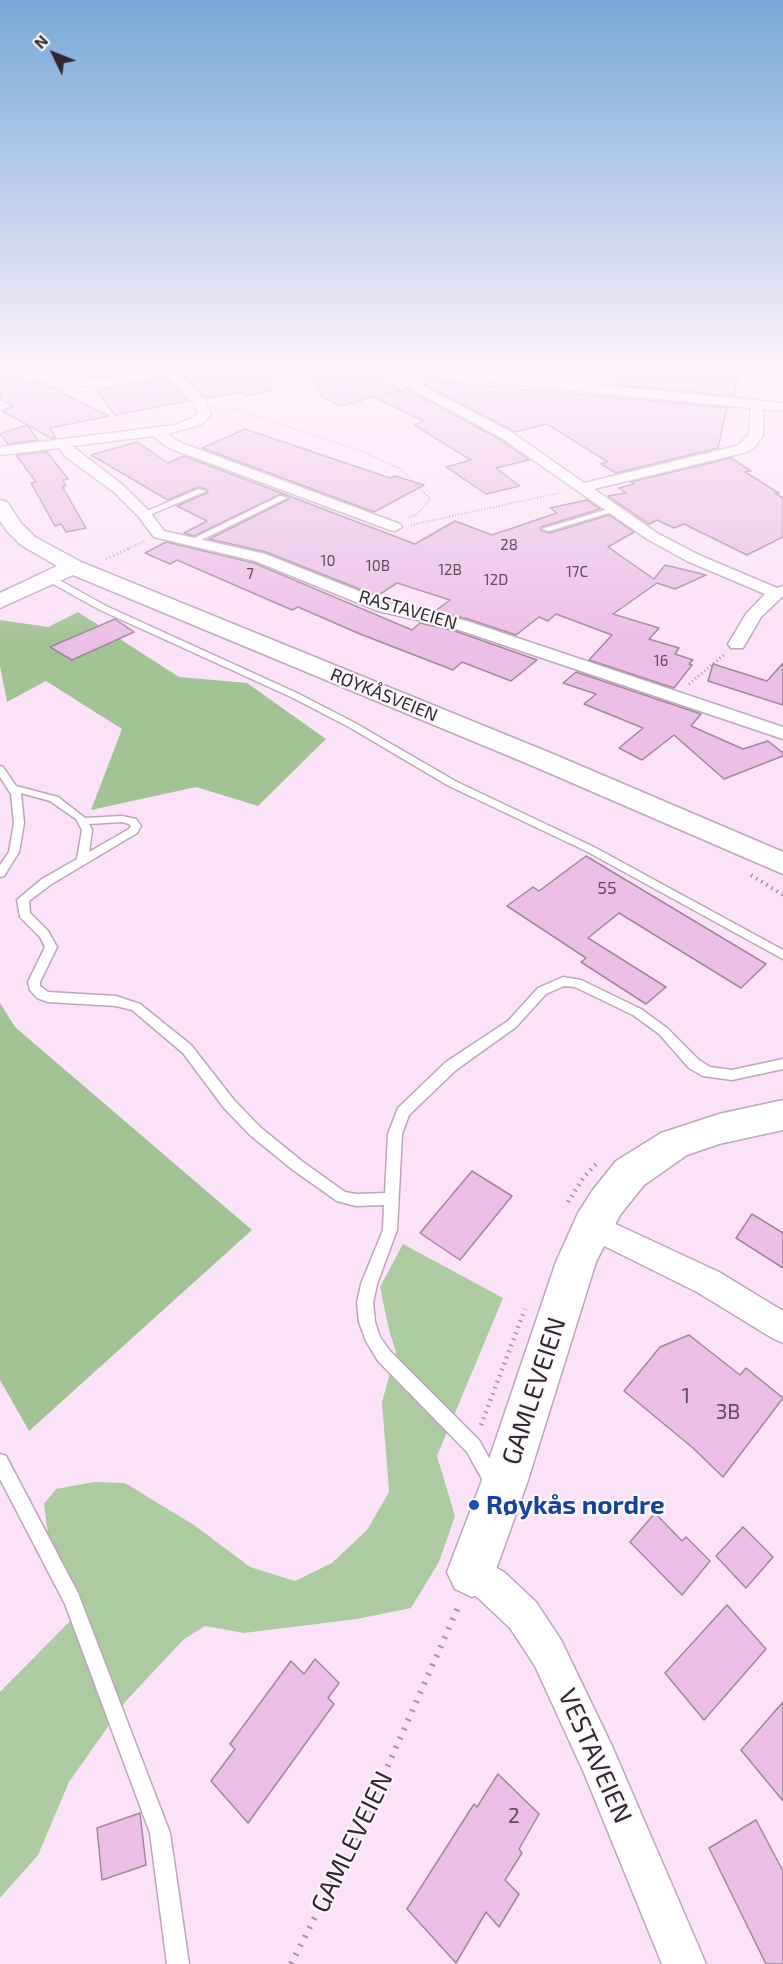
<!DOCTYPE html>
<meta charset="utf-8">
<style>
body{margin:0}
#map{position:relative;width:783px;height:1964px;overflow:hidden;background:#fce2f9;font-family:"Exo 2",sans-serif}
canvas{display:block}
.north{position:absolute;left:24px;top:24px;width:60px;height:60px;-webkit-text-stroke:4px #fcf7fb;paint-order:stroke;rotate:313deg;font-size:16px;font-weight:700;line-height:24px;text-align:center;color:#312730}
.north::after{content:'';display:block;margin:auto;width:21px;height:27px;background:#312730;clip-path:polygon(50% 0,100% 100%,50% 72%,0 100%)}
</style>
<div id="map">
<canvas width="783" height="1964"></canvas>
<div class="north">N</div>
</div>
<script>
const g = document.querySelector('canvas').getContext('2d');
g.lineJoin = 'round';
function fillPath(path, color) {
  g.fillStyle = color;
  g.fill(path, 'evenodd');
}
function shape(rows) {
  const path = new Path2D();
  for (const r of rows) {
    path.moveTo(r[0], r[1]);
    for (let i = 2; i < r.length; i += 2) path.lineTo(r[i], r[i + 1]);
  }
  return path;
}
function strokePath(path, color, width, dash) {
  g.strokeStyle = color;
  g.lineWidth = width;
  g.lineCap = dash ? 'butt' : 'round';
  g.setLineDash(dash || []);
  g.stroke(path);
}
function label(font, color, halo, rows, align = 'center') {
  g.font = font + ' "Exo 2",sans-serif';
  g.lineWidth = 4.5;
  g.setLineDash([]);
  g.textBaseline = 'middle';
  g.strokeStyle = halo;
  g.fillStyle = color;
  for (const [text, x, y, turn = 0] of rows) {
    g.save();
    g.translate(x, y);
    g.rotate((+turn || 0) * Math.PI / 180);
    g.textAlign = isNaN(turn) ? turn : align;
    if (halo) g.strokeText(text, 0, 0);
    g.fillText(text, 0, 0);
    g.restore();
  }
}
fillPath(shape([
 [403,1244,503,1298,437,1456,455,1516,439,1562,411,1608,357,1619,244,1633,205,1626,183,1640,126,1701,69,1782,38,1855,0,1898,0,1692,83,1608,48,1535,44,1504,56,1489,94,1482,125,1483,194,1525,250,1567,295,1581,332,1563,367,1530,389,1492,382,1402,396,1352,389,1330,380,1287]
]), '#adcba0');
fillPath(shape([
 [78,612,179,677,247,683,326,739,258,806,196,787,91,810,122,729,46,681,7,702,0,666,0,620,48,627],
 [0,1003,15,1027,252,1230,29,1431,0,1380]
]), '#a2c394');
const building = shape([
 [0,371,28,384,39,381,109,416,50,428,56,438,51,438,2,411,13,406,0,399,0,371],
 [82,371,132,371,133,372,98,378,86,376,82,371],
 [178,371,269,371,271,391,244,396,240,392,206,398,178,371],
 [313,371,341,371,358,380,372,376,400,390,341,406,321,396,313,371],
 [629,371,703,372,738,375,734,396,618,385,621,378,626,379,629,371],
 [165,378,189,401,115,415,96,390,165,378],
 [437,379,443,382,731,408,727,408,718,448,616,473,601,464,608,462,547,424,515,432,423,384,437,379],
 [407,389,499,439,529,460,496,468,520,486,486,494,446,467,471,460,414,425,424,421,378,399,407,389],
 [27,425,38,440,8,444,0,434,27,425],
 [245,429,390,478,395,476,424,485,374,512,202,448,245,429],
 [137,442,168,463,184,456,415,544,455,521,492,535,557,513,550,508,587,500,600,509,541,527,540,530,550,533,609,515,634,532,608,547,654,579,665,565,706,575,675,589,657,583,613,614,659,628,649,639,679,648,675,654,693,660,689,664,692,665,674,688,589,660,612,635,556,614,548,621,539,617,516,635,468,619,435,611,450,600,397,583,377,596,266,552,209,539,289,499,281,494,194,536,184,533,207,521,177,506,207,493,208,490,198,487,168,500,91,455,137,442],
 [47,452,68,479,63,480,66,486,62,486,86,528,66,532,61,524,55,526,31,483,36,482,16,455,47,452],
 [731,458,751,471,745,472,779,493,775,493,783,498,783,537,747,555,684,524,674,528,657,520,649,524,608,496,626,493,619,488,634,484,631,482,731,458],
 [166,542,254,563,412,630,420,623,455,631,537,660,511,681,462,662,453,670,360,634,298,607,292,610,177,560,170,564,145,553,166,542],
 [115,619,134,632,72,660,50,647,115,619],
 [783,663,783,705,708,681,713,664,767,681,783,663],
 [576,672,701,714,691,726,743,749,768,741,783,753,783,756,724,779,674,735,642,760,619,748,643,728,584,704,596,694,563,683,576,672],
 [586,856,766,964,741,988,619,913,588,938,666,987,646,1004,581,962,586,958,507,906,533,887,539,891,586,856],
 [472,1171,512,1196,460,1260,420,1233,472,1171],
 [752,1214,783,1233,783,1268,736,1238,752,1214],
 [689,1335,740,1375,746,1368,783,1398,723,1477,693,1448,624,1391,660,1347,689,1335],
 [655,1513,682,1541,686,1537,710,1561,682,1595,630,1542,655,1513],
 [743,1527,773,1557,746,1588,716,1556,743,1527],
 [727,1605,766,1649,704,1720,665,1673,727,1605],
 [315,1659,339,1683,328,1698,334,1704,248,1823,211,1781,235,1749,230,1744,291,1661,304,1674,315,1659],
 [783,1702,783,1801,741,1750,783,1702],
 [498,1774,539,1814,519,1849,522,1853,505,1880,519,1894,499,1927,486,1912,456,1963,407,1909,474,1804,477,1807,498,1774],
 [140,1813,146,1865,102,1880,97,1828,140,1813],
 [756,1820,783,1871,783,1964,766,1964,709,1848,756,1820]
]);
fillPath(building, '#ebbee7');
strokePath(building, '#9f879c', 1.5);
const lane = shape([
 [199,489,206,491,147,516,140,514,199,489],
 [280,496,287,498,193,544,186,542,280,496],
 [612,508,619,510,549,531,542,529,612,508],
 [46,576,52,576,106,606,297,693,355,723,457,782,594,847,783,950,783,959,586,851,449,786,349,727,291,697,100,610,46,580,46,576],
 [0,766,3,767,16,786,58,797,85,818,122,816,136,819,141,826,137,833,50,885,29,901,30,913,48,931,57,947,40,982,40,986,48,992,116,996,140,1004,191,1045,234,1100,260,1127,303,1162,345,1192,356,1194,385,1193,388,1134,398,1108,446,1062,508,1021,538,988,563,977,581,980,641,1009,667,1028,699,1060,710,1067,732,1070,783,1059,783,1069,732,1080,703,1076,689,1068,659,1034,633,1015,575,987,564,986,546,994,516,1027,456,1070,409,1115,402,1134,397,1230,377,1284,373,1303,375,1322,380,1337,390,1351,479,1440,499,1476,501,1482,499,1488,493,1490,487,1488,467,1452,378,1361,366,1341,359,1322,357,1303,361,1284,383,1230,384,1205,356,1206,337,1201,293,1170,250,1135,224,1108,183,1053,132,1010,116,1006,48,1002,37,998,30,990,28,982,45,947,40,937,20,917,17,900,42,879,77,859,82,830,76,819,50,801,21,793,24,823,19,852,4,876,0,877,0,865,9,852,14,823,11,794,0,777,0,766],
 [122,822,129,824,131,826,129,829,89,852,92,830,89,824,122,822],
 [0,1454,6,1456,78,1593,170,1833,189,1964,167,1964,150,1833,65,1604,0,1479,0,1454]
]);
const street = shape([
 [56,371,69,371,73,377,98,380,152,371,175,371,204,399,211,414,202,424,167,434,179,442,400,524,402,527,395,531,390,530,169,448,153,436,72,446,124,486,149,511,164,531,265,554,389,603,467,621,783,727,783,739,456,629,378,611,255,561,154,537,138,516,114,492,66,457,59,448,0,455,0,447,175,425,192,418,198,413,194,403,166,376,98,388,65,383,57,376,56,371],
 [378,371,393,371,510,431,584,483,737,446,749,435,751,408,418,375,412,371,456,371,783,403,783,411,763,409,763,435,755,447,747,452,594,489,657,533,699,555,777,588,783,586,783,596,761,617,743,648,731,648,728,644,746,614,765,594,687,561,647,539,500,437,378,371],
 [592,1213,719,1272,783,1311,783,1343,772,1338,697,1292,582,1235,578,1226,582,1217,592,1213],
 [472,1554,504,1572,536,1602,561,1640,612,1746,706,1964,662,1964,584,1773,535,1666,510,1628,478,1598,459,1585,454,1572,459,1559,472,1554]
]);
const secondary = shape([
 [0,500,7,502,21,523,35,537,81,562,553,754,783,852,783,874,533,766,73,575,0,608,0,593,57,566,21,545,7,531,0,521,0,500],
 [783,1100,783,1130,719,1144,687,1155,644,1185,620,1215,596,1262,527,1483,489,1589,472,1597,455,1589,447,1572,481,1483,556,1262,578,1213,592,1191,616,1161,661,1133,719,1114,783,1100]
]);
strokePath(lane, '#bda5bb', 3);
strokePath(street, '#bda5bb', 3);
strokePath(secondary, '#bda5bb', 3);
strokePath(shape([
 [758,388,759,371],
 [220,408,239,410,366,453,401,469,430,499,418,513,409,518],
 [411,525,559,493],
 [127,549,145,541]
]), '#a692a3', 2, [1, 2]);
strokePath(shape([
 [106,559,131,548],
 [689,684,725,654]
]), '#a692a3', 3, [1, 3]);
strokePath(shape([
 [751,875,783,895]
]), '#a692a3', 4, [1.5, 4.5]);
strokePath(shape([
 [568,1202,584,1177,596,1164],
 [481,1425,525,1309]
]), '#a692a3', 4.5, [1.5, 5]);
strokePath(shape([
 [291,1964,359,1831,460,1603]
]), '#a692a3', 6, [2, 8]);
fillPath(lane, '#fff');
fillPath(street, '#fff');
fillPath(secondary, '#fff');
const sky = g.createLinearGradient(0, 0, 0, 646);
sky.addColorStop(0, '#78a8d7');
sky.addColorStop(0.57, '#fef2fc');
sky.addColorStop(1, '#fef2fc00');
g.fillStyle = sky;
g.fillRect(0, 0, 783, 646);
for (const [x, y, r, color] of [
 [474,1505,6,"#1a4fb4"]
]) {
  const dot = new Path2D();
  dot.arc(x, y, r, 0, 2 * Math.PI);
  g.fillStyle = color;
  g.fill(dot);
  strokePath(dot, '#fcf7fb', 2);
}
label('15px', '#604d5e', null, [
 ["28",509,545],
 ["10",328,561],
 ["10B",378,566],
 ["12B",450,570],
 ["17C",577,572],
 ["7",250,574],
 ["12D",496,580],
 ["16",661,661]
]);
label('18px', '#312730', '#fcf7fb', [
 ["RASTAVEIEN",408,610,16],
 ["RØYKÅSVEIEN",384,695,22]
]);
label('18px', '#604d5e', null, [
 ["55",607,888]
]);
label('21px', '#604d5e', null, [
 ["1",686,1396],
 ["3B",728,1412],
 ["2",514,1816]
]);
label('26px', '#312730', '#fcf7fb', [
 ["GAMLEVEIEN",534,1391,-72],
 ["VESTAVEIEN",595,1756,66],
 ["GAMLEVEIEN",352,1842,-64]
]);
label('bold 26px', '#164399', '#fcf7fb', [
 ["Røykås nordre",486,1505]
], 'left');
</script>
